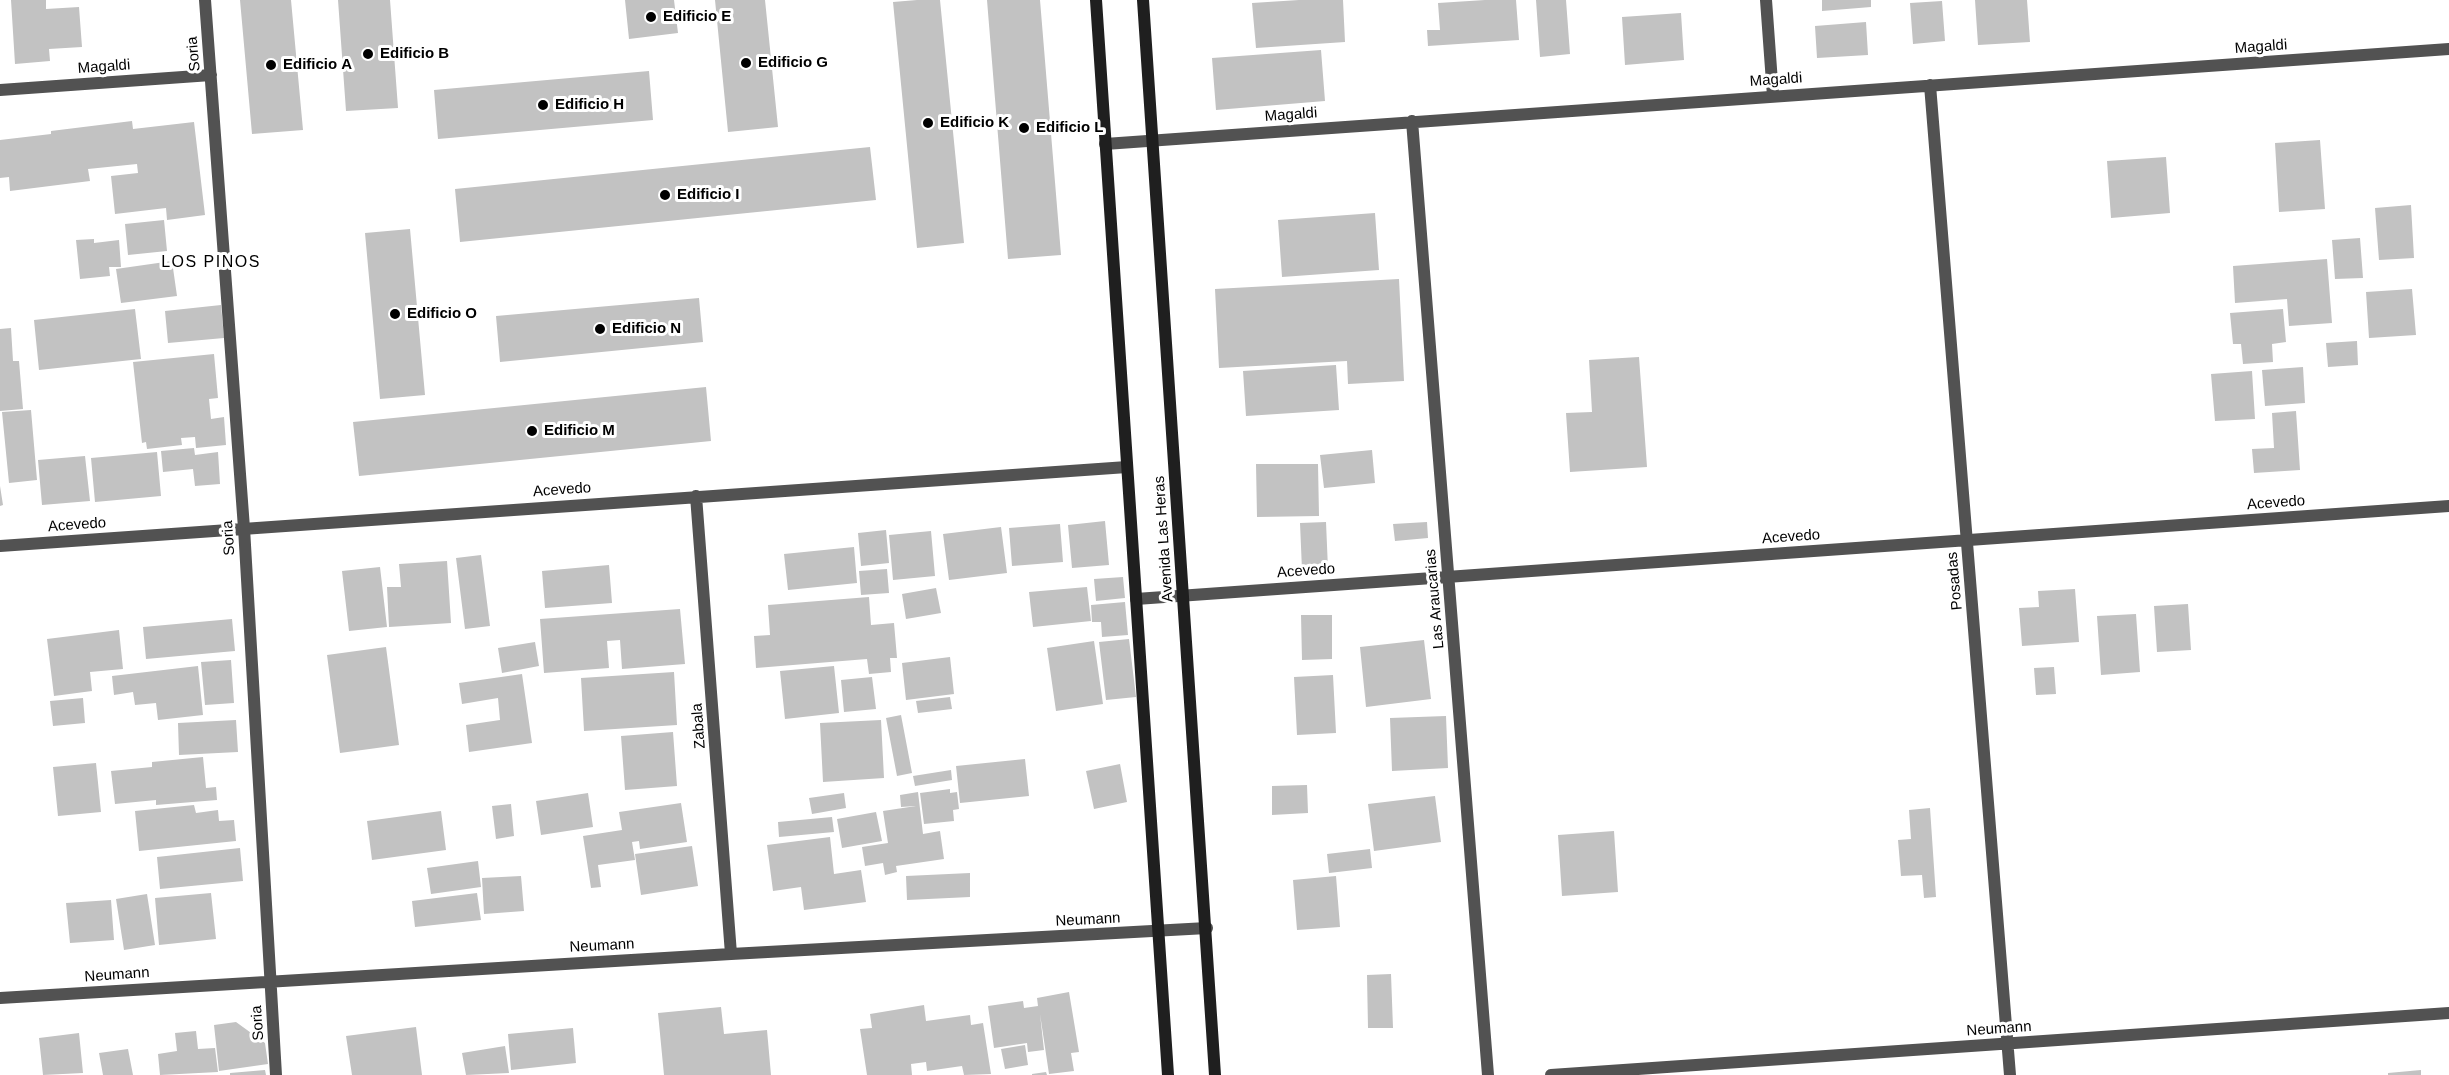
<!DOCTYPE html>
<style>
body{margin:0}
canvas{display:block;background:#fff}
</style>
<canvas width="2449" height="1075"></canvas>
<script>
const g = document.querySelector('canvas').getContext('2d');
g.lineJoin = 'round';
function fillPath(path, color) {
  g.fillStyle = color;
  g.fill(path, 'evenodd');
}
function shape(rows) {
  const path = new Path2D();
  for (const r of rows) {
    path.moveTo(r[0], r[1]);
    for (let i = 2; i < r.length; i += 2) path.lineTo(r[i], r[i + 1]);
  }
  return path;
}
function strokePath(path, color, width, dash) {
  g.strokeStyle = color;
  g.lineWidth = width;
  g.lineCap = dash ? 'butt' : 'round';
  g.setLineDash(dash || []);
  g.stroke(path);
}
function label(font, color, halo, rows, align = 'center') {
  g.font = font + ' Arial,sans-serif';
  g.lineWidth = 6;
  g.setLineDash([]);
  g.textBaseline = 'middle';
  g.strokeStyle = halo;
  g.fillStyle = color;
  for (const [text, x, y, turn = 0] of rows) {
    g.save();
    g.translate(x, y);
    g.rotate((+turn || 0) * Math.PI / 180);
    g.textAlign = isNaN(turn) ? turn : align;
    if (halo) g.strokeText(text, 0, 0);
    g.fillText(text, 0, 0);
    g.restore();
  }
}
fillPath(shape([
 [11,0,46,0,46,9,79,7,82,47,49,49,50,61,15,64],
 [240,0,291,0,303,130,252,134],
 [338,0,390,0,398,108,346,111],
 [625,0,674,0,678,33,629,39],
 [715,0,765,0,778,127,728,132],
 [917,0,940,0,964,243,917,248,893,2],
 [987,0,1040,0,1061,255,1008,259],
 [1299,0,1343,0,1345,42,1256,48,1252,3],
 [1485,0,1516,0,1519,40,1428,46,1427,30,1440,30,1438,3],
 [1536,0,1566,0,1570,54,1540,57],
 [1822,0,1871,0,1871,7,1822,11],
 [1975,0,2027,0,2030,42,1978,45],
 [1942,1,1945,41,1913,44,1910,3],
 [1681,13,1684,60,1625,65,1622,17],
 [1866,22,1868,55,1817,58,1815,26],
 [1321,50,1325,101,1216,110,1212,58],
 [649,71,653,120,438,139,434,90],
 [132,121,133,129,194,122,205,215,167,220,166,208,115,214,111,176,138,173,137,164,88,169,90,181,10,191,9,177,0,178,0,140,51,134,51,131],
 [2320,140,2325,209,2279,212,2275,143],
 [870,147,876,200,460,242,455,189],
 [2166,157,2170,213,2111,218,2107,161],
 [2411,205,2414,258,2379,260,2375,208],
 [1375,213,1379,270,1282,277,1278,220],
 [164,220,167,251,128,255,125,224],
 [410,229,425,395,380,399,365,233],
 [2360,238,2363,278,2335,279,2332,240],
 [94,239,94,243,119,240,121,267,109,267,110,276,80,279,76,240],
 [2327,259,2332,323,2289,326,2287,299,2235,303,2233,266],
 [172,261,177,296,121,303,116,269],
 [1399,279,1404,381,1348,384,1347,361,1219,368,1215,289],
 [2412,289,2416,335,2369,338,2366,292],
 [699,298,703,342,500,362,496,316],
 [221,305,224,338,168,343,165,311],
 [135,309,141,359,39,370,34,320],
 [2283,309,2286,342,2272,344,2273,362,2243,364,2241,344,2233,344,2230,313],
 [11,328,13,361,19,361,23,409,0,411,0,329],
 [2357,341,2358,365,2328,367,2326,343],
 [214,354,218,398,209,399,211,419,224,417,226,445,196,448,195,437,181,438,182,445,147,449,146,442,142,443,133,362],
 [1639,357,1647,467,1570,472,1566,413,1592,412,1589,360],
 [1336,365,1339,410,1246,416,1243,371],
 [2303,367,2305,403,2265,406,2262,370],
 [2252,371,2255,419,2215,421,2211,374],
 [706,387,711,441,359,476,353,422],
 [31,410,37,480,9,483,2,412],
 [2296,411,2300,470,2254,473,2252,449,2274,448,2272,413],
 [194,448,195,455,218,452,220,484,195,486,193,469,163,472,161,451],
 [1372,450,1375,483,1324,488,1320,455],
 [157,452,161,496,95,502,91,458],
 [85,456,90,501,42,505,38,460],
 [1256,464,1318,464,1319,516,1257,517],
 [0,486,3,505,0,506],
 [1105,521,1109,565,1072,568,1068,525],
 [1326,522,1328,569,1302,570,1300,523],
 [1427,522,1428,538,1395,541,1393,524],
 [1060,524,1063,562,1012,566,1009,528],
 [1001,527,1007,573,949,580,943,534],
 [886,530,889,563,861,566,858,533],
 [931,531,935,576,893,580,889,535],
 [854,547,857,583,788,590,784,554],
 [481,555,490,626,465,629,456,558],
 [447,561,451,623,389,627,387,587,401,587,399,564],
 [609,565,612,603,545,608,542,571],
 [380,567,387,627,349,631,342,571],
 [887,569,889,593,861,595,859,571],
 [1123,577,1125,598,1096,601,1094,579],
 [1087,587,1091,621,1033,627,1029,592],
 [936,588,941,613,906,619,902,594],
 [2075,589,2079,642,2022,646,2019,608,2039,607,2038,591],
 [869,597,871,625,894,623,897,658,890,658,891,672,869,674,867,659,756,668,754,636,770,635,768,605],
 [1125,602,1128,635,1102,637,1101,622,1092,622,1091,605],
 [2188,604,2191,650,2157,652,2154,606],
 [680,609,685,664,622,669,620,640,607,641,609,668,544,673,540,619],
 [2136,614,2140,672,2101,675,2097,616],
 [1301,615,1332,615,1332,659,1302,660],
 [232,619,235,651,146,659,143,627],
 [119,630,123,669,90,672,92,691,54,696,47,639],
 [1129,639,1136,697,1106,700,1099,642],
 [1424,640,1431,699,1366,707,1360,647],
 [1094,641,1103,704,1056,711,1047,648],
 [535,642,539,666,502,673,498,648],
 [386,647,399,745,340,753,327,655],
 [950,657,954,694,906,700,902,663],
 [231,660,234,703,205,705,201,662],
 [198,666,203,715,158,720,156,703,135,705,133,692,114,695,112,676],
 [834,666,839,713,785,719,780,671],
 [2054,667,2056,694,2036,695,2034,668],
 [674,672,677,725,584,731,581,678],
 [522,674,532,743,469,752,466,725,500,720,498,698,462,704,459,683],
 [1333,675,1336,733,1297,735,1294,677],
 [872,677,876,709,844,712,841,680],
 [950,697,952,709,918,713,916,701],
 [83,698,85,723,53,726,50,701],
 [901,715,912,773,897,776,886,718],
 [1446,716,1448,768,1392,771,1390,718],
 [236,720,238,752,179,755,178,723],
 [881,720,884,778,823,782,820,723],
 [673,732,677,786,625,790,621,736],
 [203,757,206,788,216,787,217,800,156,805,156,800,115,804,111,771,152,767,152,762],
 [1025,759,1029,796,960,803,956,766],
 [96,763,101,812,58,816,53,767],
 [1120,764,1127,802,1094,809,1086,771],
 [951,770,952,780,915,786,913,776],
 [1307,785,1308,813,1272,815,1272,786],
 [950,789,950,793,957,792,959,809,953,810,954,821,924,824,920,793],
 [918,792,923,834,940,831,944,859,896,866,897,872,885,875,883,863,865,866,862,847,888,843,883,811,916,806,901,807,900,795],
 [588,793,593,827,541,835,536,801],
 [844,793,846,808,812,814,809,798],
 [1435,796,1441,842,1374,851,1368,804],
 [681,803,687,842,640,849,639,841,632,842,635,860,598,865,601,887,591,888,583,836,622,830,619,812],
 [511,804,514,836,496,839,492,806],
 [194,805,196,813,218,810,219,821,234,820,236,841,139,851,135,811],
 [1930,808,1936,897,1924,898,1922,875,1901,876,1898,840,1911,839,1909,810],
 [441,811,446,850,372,860,367,821],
 [876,812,882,841,842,848,837,819],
 [832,817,834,832,779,837,778,822],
 [1614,831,1618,892,1562,896,1558,835],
 [830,837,834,874,861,870,866,902,804,910,801,887,773,891,767,845],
 [692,846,698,886,641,895,635,854],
 [240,848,243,881,160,889,157,857],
 [1370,849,1372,868,1329,873,1327,854],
 [478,861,481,887,431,894,427,868],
 [970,873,970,897,907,900,906,876],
 [521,876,524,911,484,914,482,878],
 [1336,876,1340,927,1297,930,1293,880],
 [211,893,216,939,159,945,155,898],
 [477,893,481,920,415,927,412,901],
 [147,894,155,945,124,950,116,899],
 [111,900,114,940,70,943,66,903],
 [1391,974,1393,1028,1368,1028,1367,975],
 [1069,992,1079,1052,1071,1053,1074,1071,1049,1074,1040,1014,1044,1050,1028,1052,1027,1043,994,1048,988,1006,1023,1001,1024,1008,1038,1006,1037,998],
 [924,1005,926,1021,970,1015,971,1025,983,1023,991,1074,964,1075,962,1066,927,1071,926,1062,911,1064,912,1075,867,1075,860,1029,872,1028,870,1014],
 [721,1007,724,1034,767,1030,771,1075,664,1075,658,1013],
 [236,1022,265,1043,268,1064,219,1071,214,1025],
 [416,1027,422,1075,352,1075,346,1036],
 [573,1028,576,1063,511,1070,508,1034],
 [196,1031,198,1049,215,1048,218,1072,160,1075,158,1054,177,1051,175,1033],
 [79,1033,83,1073,43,1075,39,1038],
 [1025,1045,1028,1065,1005,1069,1001,1049],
 [505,1046,509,1073,466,1075,462,1053],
 [128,1049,133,1075,103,1075,99,1053],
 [265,1070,266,1075,230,1075,230,1073],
 [2421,1070,2421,1075,2388,1075,2388,1073],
 [1046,1072,1047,1075,1032,1075,1032,1074]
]), '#c2c2c2');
strokePath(shape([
 [205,0,244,528,276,1075],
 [1766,0,1773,96],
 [1930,85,2010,1075],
 [0,90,211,75],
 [1412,121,1488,1075],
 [1105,144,2449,49],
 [696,496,731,954],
 [0,546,1127,467],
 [1136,599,2449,506],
 [0,998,731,954,1207,928],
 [1551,1075,2449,1013]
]), '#525252', 12);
strokePath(shape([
 [1096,0,1168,1075],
 [1143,0,1215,1075]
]), '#1f1f1f', 12);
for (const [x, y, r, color] of [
 [651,17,6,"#000"],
 [368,54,6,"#000"],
 [746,63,6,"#000"],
 [271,65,6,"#000"],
 [543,105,6,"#000"],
 [928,123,6,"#000"],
 [1024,128,6,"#000"],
 [665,195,6,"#000"],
 [395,314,6,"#000"],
 [600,329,6,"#000"],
 [532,431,6,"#000"]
]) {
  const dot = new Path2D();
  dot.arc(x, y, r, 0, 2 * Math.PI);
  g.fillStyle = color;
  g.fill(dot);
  strokePath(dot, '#fff', 2);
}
label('bold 15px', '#000', '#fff', [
 ["Edificio E",663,17],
 ["Edificio B",380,54],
 ["Edificio G",758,63],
 ["Edificio A",283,65],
 ["Edificio H",555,105],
 ["Edificio K",940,123],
 ["Edificio L",1036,128],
 ["Edificio I",677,195],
 ["Edificio O",407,314],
 ["Edificio N",612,329],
 ["Edificio M",544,431]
], 'left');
label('15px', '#000', '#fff', [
 ["Magaldi",2261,47,-4],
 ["Soria",194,54,-95],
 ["Magaldi",104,67,-4],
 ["Magaldi",1776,80,-4],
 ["Magaldi",1291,115,-4],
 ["Acevedo",562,490,-4],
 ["Acevedo",2276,503,-4],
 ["Acevedo",77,525,-4],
 ["Acevedo",1791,537,-4],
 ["Soria",229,538,-94],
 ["Avenida Las Heras",1164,539,-94],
 ["Acevedo",1306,571,-4],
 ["Posadas",1955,581,-95],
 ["Las Araucarias",1435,599,-95],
 ["Zabala",699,726,-94],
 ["Neumann",1088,920,-3],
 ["Neumann",602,946,-3],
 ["Neumann",117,975,-4],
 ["Soria",258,1023,-94],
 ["Neumann",1999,1029,-4]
]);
g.letterSpacing = '1.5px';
label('16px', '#000', '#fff', [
 ["LOS PINOS",211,263]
]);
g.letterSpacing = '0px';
</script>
